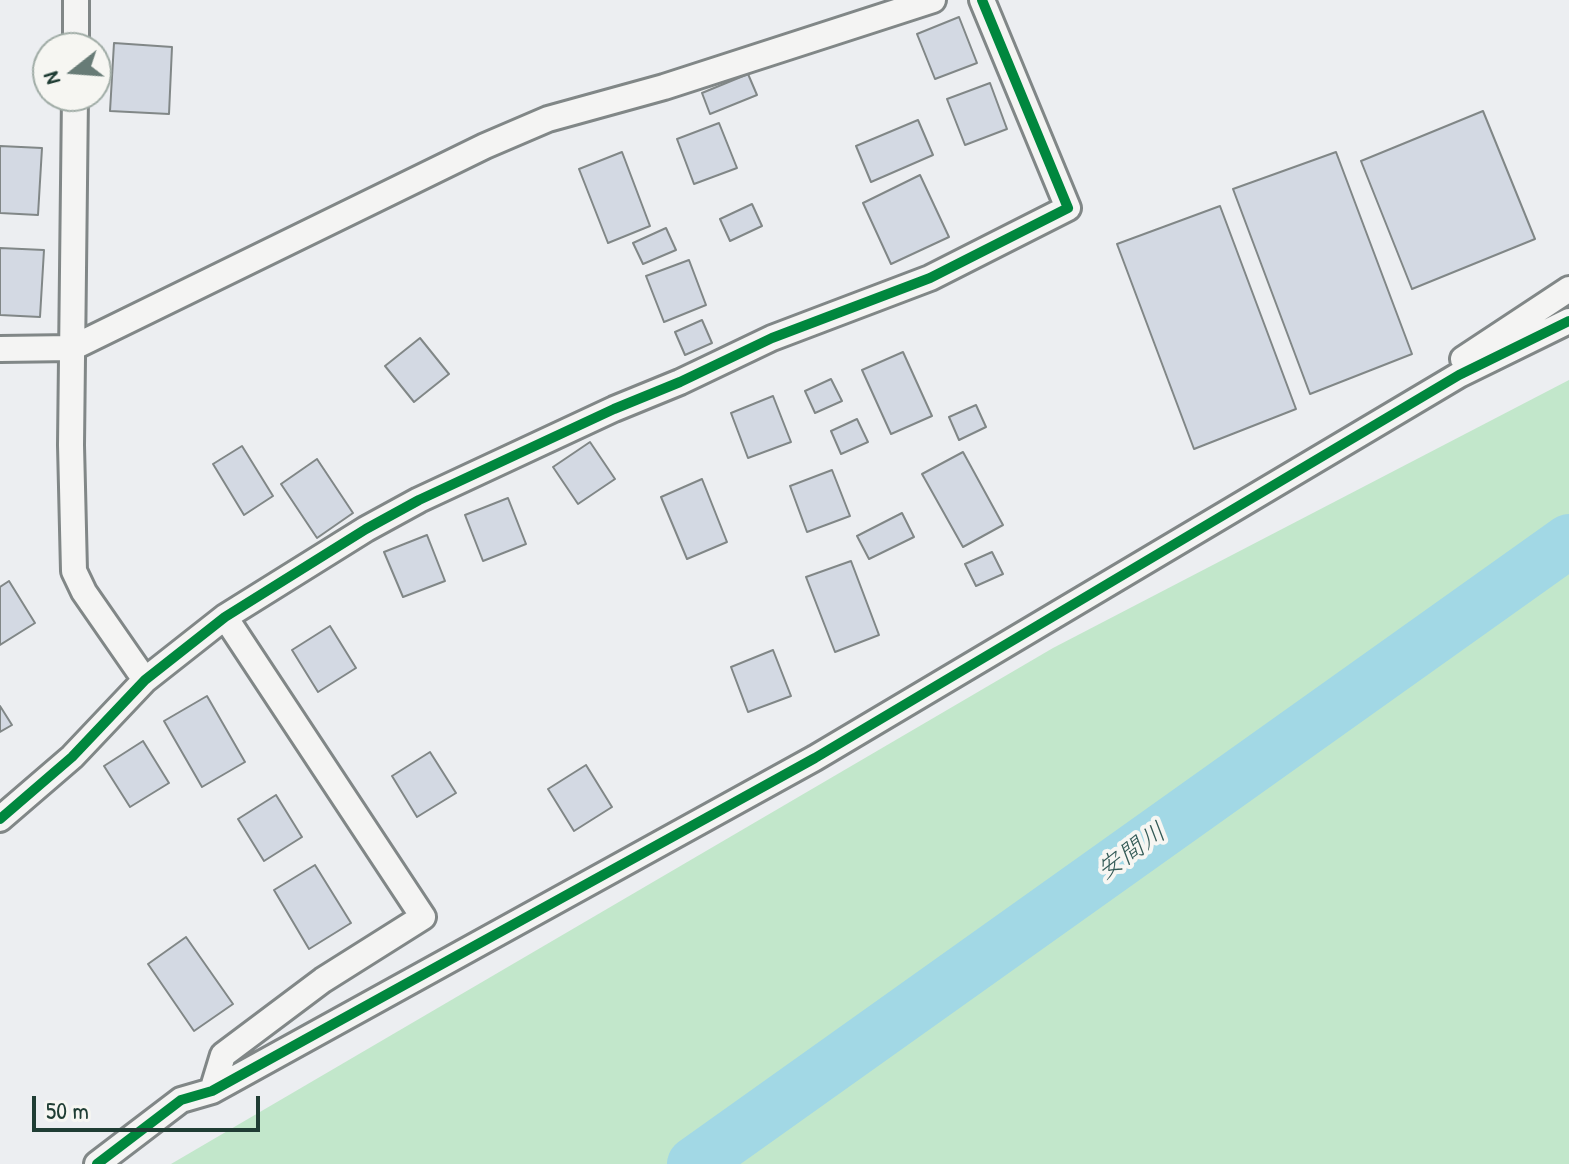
<!DOCTYPE html>
<meta charset="utf-8">
<style>
body{margin:0}
#map{position:relative;width:1569px;height:1164px;overflow:hidden;background:#eceef1;font-family:"Patrick Hand",sans-serif}
canvas{display:block}
.north{position:absolute;left:32px;top:32px;width:80px;height:80px;box-sizing:border-box;background:#f6f6f2;border:2px solid #a0aca6;border-radius:50%;rotate:253deg;font-size:22px;font-weight:700;line-height:32px;text-align:center;color:#1f3d34}
.north::after{content:'';display:block;margin:auto;width:28px;height:36px;background:#677b76;clip-path:polygon(50% 0,100% 100%,50% 72%,0 100%)}
.scale{position:absolute;left:32px;top:1096px;width:228px;height:36px;box-sizing:border-box;border:4px solid #1f3d34;border-top:0;padding-left:10px;font-size:24px;line-height:28px;white-space:nowrap;color:#1f3d34;-webkit-text-stroke:6px #f6f6f2;paint-order:stroke}
</style>
<div id="map">
<canvas width="1569" height="1164"></canvas>
<div class="north">N</div>
<div class="scale">50 m</div>
</div>
<script>
const g = document.querySelector('canvas').getContext('2d');
g.lineJoin = 'round';
function fillPath(path, color) {
  g.fillStyle = color;
  g.fill(path, 'evenodd');
}
function shape(rows) {
  const path = new Path2D();
  for (const r of rows) {
    path.moveTo(r[0], r[1]);
    for (let i = 2; i < r.length; i += 2) path.lineTo(r[i], r[i + 1]);
  }
  return path;
}
function strokePath(path, color, width, dash) {
  g.strokeStyle = color;
  g.lineWidth = width;
  g.lineCap = dash ? 'butt' : 'round';
  g.setLineDash(dash || []);
  g.stroke(path);
}
function label(font, color, halo, rows, align = 'center') {
  g.font = font + ' "Patrick Hand","Klee One",sans-serif';
  g.lineWidth = 8;
  g.setLineDash([]);
  g.textBaseline = 'middle';
  g.strokeStyle = halo;
  g.fillStyle = color;
  for (const [text, x, y, turn = 0] of rows) {
    g.save();
    g.translate(x, y);
    g.rotate((+turn || 0) * Math.PI / 180);
    g.textAlign = isNaN(turn) ? turn : align;
    if (halo) g.strokeText(text, 0, 0);
    g.fillText(text, 0, 0);
    g.restore();
  }
}
fillPath(shape([
 [1569,380,1569,1164,171,1164,1053,648]
]), '#c2e7cb');
strokePath(shape([
 [694,1164,1569,541]
]), '#a2d8e5', 54);
const building = shape([
 [959,17,977,63,935,79,917,34,959,17],
 [114,43,172,47,169,114,110,111,114,43],
 [748,74,757,95,710,114,702,93,748,74],
 [990,83,1007,129,965,145,947,99,990,83],
 [1483,111,1535,239,1412,289,1361,161,1483,111],
 [918,120,933,155,871,182,856,146,918,120],
 [719,123,737,168,694,184,677,139,719,123],
 [0,146,42,148,38,215,0,213,0,146],
 [622,152,650,226,608,243,579,169,622,152],
 [1336,152,1412,354,1310,394,1233,189,1336,152],
 [920,175,949,237,891,264,863,203,920,175],
 [752,204,762,226,730,241,720,219,752,204],
 [1220,206,1296,409,1194,449,1117,244,1220,206],
 [666,228,676,250,643,264,633,243,666,228],
 [0,248,44,250,40,317,0,315,0,248],
 [689,260,706,305,664,322,646,276,689,260],
 [702,320,712,343,685,355,675,332,702,320],
 [420,338,449,374,414,402,385,366,420,338],
 [903,352,932,416,891,434,862,370,903,352],
 [831,379,842,401,815,413,805,391,831,379],
 [773,396,791,442,748,458,731,413,773,396],
 [976,405,986,427,959,440,949,417,976,405],
 [857,419,868,442,841,454,831,431,857,419],
 [590,442,615,479,578,504,553,467,590,442],
 [242,446,273,496,244,515,213,464,242,446],
 [963,452,1003,525,963,547,922,474,963,452],
 [317,459,353,513,317,538,281,484,317,459],
 [832,470,850,516,807,532,790,486,832,470],
 [702,479,727,542,687,559,661,497,702,479],
 [508,498,526,544,483,561,465,515,508,498],
 [902,513,914,537,869,559,857,536,902,513],
 [427,535,445,581,403,597,384,552,427,535],
 [992,552,1003,574,976,586,965,564,992,552],
 [851,561,879,635,835,652,806,577,851,561],
 [9,581,35,623,0,645,0,587,9,581],
 [330,626,356,668,318,692,292,650,330,626],
 [773,650,791,696,748,712,731,667,773,650],
 [207,696,245,762,202,787,164,721,207,696],
 [0,706,12,725,0,732,0,706],
 [143,741,169,783,130,807,104,766,143,741],
 [430,752,456,793,417,817,392,776,430,752],
 [586,765,612,807,574,831,548,789,586,765],
 [276,795,302,837,264,861,238,819,276,795],
 [315,865,351,923,309,949,274,890,315,865],
 [186,937,233,1004,194,1031,148,964,186,937]
]);
fillPath(building, '#d3d9e3');
strokePath(building, '#818787', 2);
const street = shape([
 [76,48,76,0],
 [75,96,71,445,74,571,84,592,145,680],
 [0,349,72,348,485,146,548,119,664,87,933,0],
 [1463,359,1569,289],
 [0,819,72,757,145,680,225,617,366,529,419,500,614,409,680,382,772,338,930,278,1068,208,982,0],
 [212,1091,223,1055,323,980,423,917,225,617],
 [97,1164,181,1100,212,1091,815,758,1459,375,1569,321]
]);
strokePath(street, '#818787', 30);
strokePath(street, '#f4f4f3', 24);
strokePath(shape([
 [0,819,72,757,145,680,225,617,366,529,419,500,614,409,680,382,772,338,930,278,1068,208,982,0],
 [97,1164,181,1100,212,1091,815,758,1459,375,1569,321]
]), '#00873e', 10);
label('italic 26px', '#335a56', '#f6f6f2', [
 ["安間川",1132,852,-35]
]);
</script>
